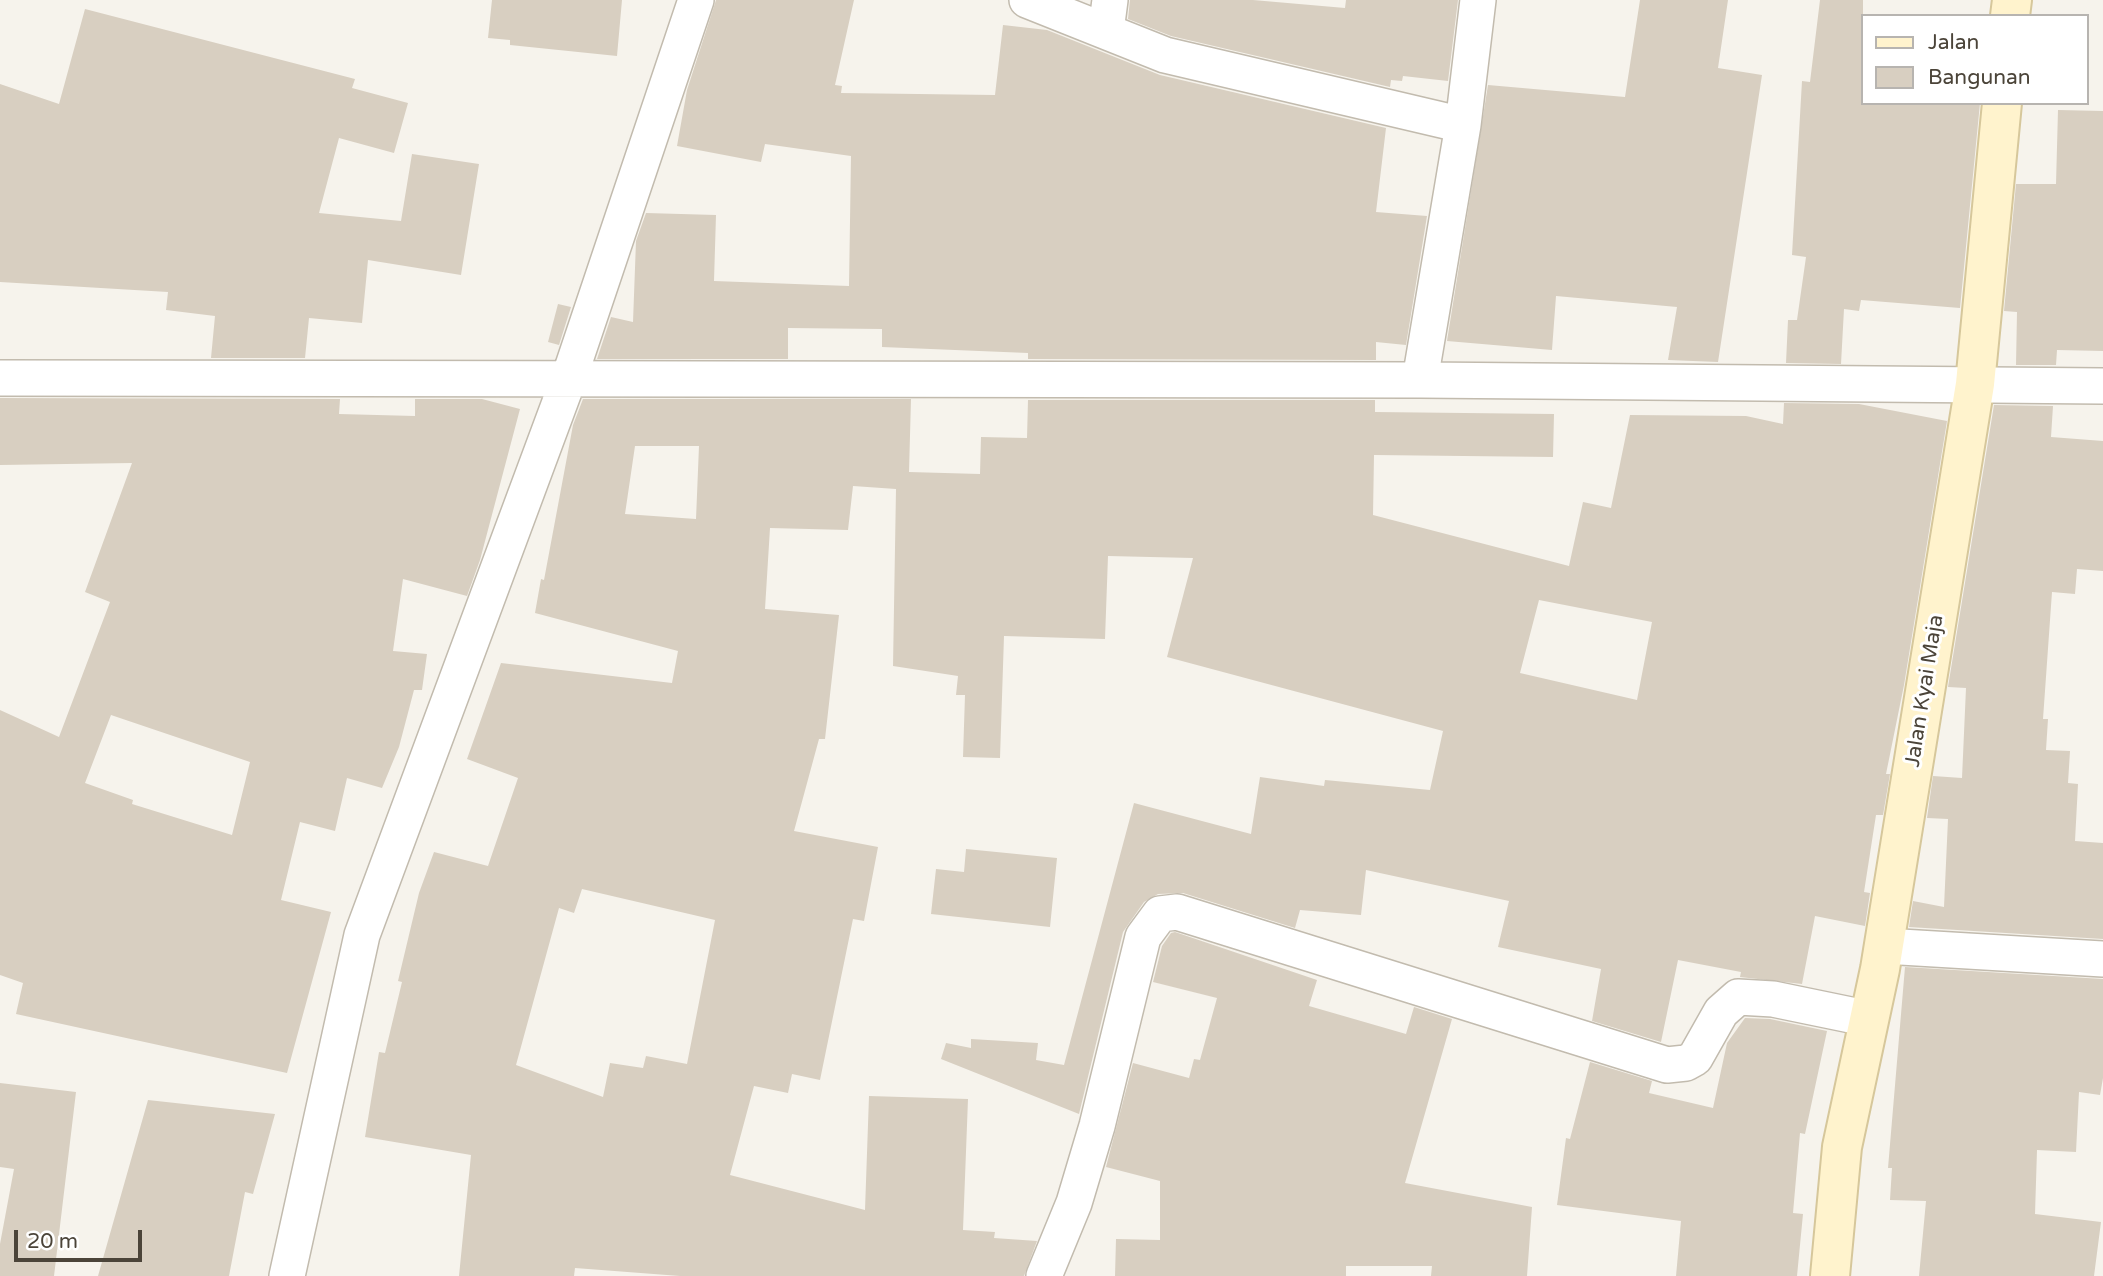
<!DOCTYPE html>
<style>
body{margin:0}
#map{position:relative;width:2103px;height:1276px;overflow:hidden;background:#f6f3ec;font-family:"Varela Round",sans-serif}
canvas{display:block}
.legend{position:absolute;left:1861px;top:14px;width:228px;height:91px;box-sizing:border-box;background:#fff;border:2px solid #b7b4b0;margin:0;padding:9px 12px;list-style:none;font-size:21px;color:#4b4439}
.legend li{display:flex;align-items:center;gap:14px;height:35px}
.legend b{width:35px;border:2px solid #b7b4b0}
.scale{position:absolute;left:14px;top:1230px;width:128px;height:32px;box-sizing:border-box;border:4px solid #4b4439;border-top:0;padding-left:9px;font-size:21px;line-height:24px;white-space:nowrap;color:#4b4439;-webkit-text-stroke:5px #fff;paint-order:stroke}
</style>
<div id="map">
<canvas width="2103" height="1276"></canvas>
<ul class="legend">
<li><b style="height:9px;background:#fff3cd"></b>Jalan</li>
<li><b style="height:19px;background:#d8cfc1"></b>Bangunan</li>
</ul>
<div class="scale">20 m</div>
</div>
<script>
const g = document.querySelector('canvas').getContext('2d');
g.lineJoin = 'round';
function fillPath(path, color) {
  g.fillStyle = color;
  g.fill(path, 'evenodd');
}
function shape(rows) {
  const path = new Path2D();
  for (const r of rows) {
    path.moveTo(r[0], r[1]);
    for (let i = 2; i < r.length; i += 2) path.lineTo(r[i], r[i + 1]);
  }
  return path;
}
function strokePath(path, color, width, dash) {
  g.strokeStyle = color;
  g.lineWidth = width;
  g.lineCap = dash ? 'butt' : 'round';
  g.setLineDash(dash || []);
  g.stroke(path);
}
function label(font, color, halo, rows, align = 'center') {
  g.font = font + ' "Varela Round",sans-serif';
  g.lineWidth = 6;
  g.setLineDash([]);
  g.textBaseline = 'middle';
  g.strokeStyle = halo;
  g.fillStyle = color;
  for (const [text, x, y, turn = 0] of rows) {
    g.save();
    g.translate(x, y);
    g.rotate((+turn || 0) * Math.PI / 180);
    g.textAlign = isNaN(turn) ? turn : align;
    if (halo) g.strokeText(text, 0, 0);
    g.fillText(text, 0, 0);
    g.restore();
  }
}
fillPath(shape([
 [492,0,622,0,617,56,510,45,510,40,488,38],
 [716,0,854,0,835,85,842,86,841,93,995,95,1003,25,1047,30,1160,75,1386,128,1376,212,1427,216,1406,345,1376,342,1376,360,1028,359,1028,353,882,347,882,329,788,328,788,359,597,359,611,317,633,322,636,241,646,213,716,215,714,281,849,286,851,156,765,144,761,162,677,146,687,90],
 [1130,0,1253,0,1345,8,1346,0,1458,0,1448,81,1403,76,1402,81,1391,80,1390,87,1171,36,1128,19],
 [1640,0,1728,0,1718,68,1762,75,1718,362,1668,360,1677,307,1556,296,1552,350,1447,341,1488,85,1625,97],
 [1820,0,1863,0,1863,103,1980,103,1960,308,1861,300,1859,311,1844,309,1841,364,1786,363,1788,320,1797,320,1806,257,1792,255,1802,81,1810,82],
 [85,9,355,79,352,88,408,103,394,153,339,138,319,213,401,221,412,154,479,164,461,275,368,260,362,323,309,318,305,358,211,358,215,316,166,310,168,292,0,282,0,84,59,104],
 [2058,110,2103,111,2103,351,2057,350,2056,365,2016,365,2017,312,2004,311,2016,184,2056,184],
 [558,304,571,307,559,345,548,342],
 [0,398,340,399,339,414,415,416,415,399,482,399,520,409,480,560,467,596,403,579,393,651,427,654,422,690,414,690,399,747,382,788,347,778,335,831,300,822,281,900,331,912,287,1073,16,1014,23,983,0,975,0,710,59,737,110,602,85,592,132,463,0,465],
 [111,715,250,762,232,835,132,804,133,800,85,783],
 [583,399,911,399,909,472,980,474,981,437,1027,438,1028,400,1375,400,1375,412,1554,414,1553,457,1374,455,1373,515,1569,566,1583,502,1611,508,1630,415,1746,416,1783,424,1784,403,1859,404,1947,421,1904,685,1886,774,1890,774,1883,815,1876,815,1864,892,1870,893,1865,926,1815,916,1802,984,1740,977,1741,972,1678,960,1661,1042,1592,1021,1601,969,1498,947,1509,901,1366,870,1361,915,1300,910,1295,928,1183,893,1158,894,1144,902,1123,932,1079,1114,941,1059,946,1043,971,1048,971,1039,1038,1043,1036,1060,1064,1065,1134,803,1251,834,1260,777,1324,786,1325,780,1430,790,1443,731,1167,657,1193,558,1108,556,1105,639,1004,636,1000,758,963,757,965,695,956,695,958,676,893,666,896,489,853,486,848,530,770,528,765,609,839,615,825,739,819,739,794,831,878,847,864,921,853,919,820,1080,792,1074,788,1093,754,1086,730,1175,865,1210,869,1096,968,1099,963,1230,995,1232,994,1238,1037,1241,1024,1276,680,1276,575,1268,574,1276,459,1276,471,1155,365,1137,379,1052,385,1053,402,982,398,981,419,893,434,852,488,866,518,778,467,759,501,663,672,683,678,651,535,613,541,579,544,580,573,425],
 [635,446,699,446,696,519,625,514],
 [1539,600,1652,622,1637,700,1520,673],
 [582,889,715,920,687,1064,646,1056,643,1068,610,1063,603,1097,516,1065,559,908,574,913],
 [1994,405,2053,406,2051,437,2103,441,2103,571,2077,569,2075,594,2052,592,2043,719,2048,719,2046,750,2070,751,2068,783,2078,784,2075,841,2103,843,2103,939,1909,927,1913,901,1944,907,1948,819,1927,818,1933,776,1962,778,1966,688,1948,687],
 [966,849,1057,858,1050,927,931,914,936,869,964,872],
 [1175,932,1317,980,1309,1006,1406,1034,1414,1007,1452,1019,1405,1183,1532,1207,1527,1276,1431,1276,1432,1266,1346,1266,1346,1276,1115,1276,1116,1239,1160,1240,1160,1181,1106,1167,1133,1063,1189,1078,1194,1059,1200,1060,1217,998,1153,982,1162,946,1171,933],
 [1905,967,2103,979,2103,1078,2100,1095,2079,1092,2076,1152,2037,1150,2035,1214,2101,1222,2094,1276,1919,1276,1926,1201,1890,1200,1892,1168,1888,1168],
 [1745,1018,1770,1019,1827,1031,1805,1134,1800,1133,1793,1213,1803,1214,1797,1276,1676,1276,1681,1221,1557,1205,1566,1138,1570,1139,1590,1062,1652,1081,1649,1093,1713,1108,1727,1043],
 [0,1083,76,1092,54,1276,0,1276,0,1244,14,1169,0,1167],
 [148,1100,275,1114,253,1194,245,1192,229,1276,98,1276]
]), '#d8cfc1');
const street = shape([
 [1027,0,1165,55,1463,125],
 [1106,31,1110,0],
 [0,378,1420,380,2103,386],
 [1420,380,1463,125,1478,0],
 [1884,946,2103,959],
 [287,1276,362,935,569,378,696,0],
 [1044,1276,1074,1203,1097,1126,1143,937,1160,914,1177,912,1667,1065,1686,1063,1695,1058,1721,1012,1738,997,1773,999,1870,1019]
]);
const secondary = shape([
 [2010,16,2012,0],
 [1830,1276,1842,1147,1880,969,1975,384,2002,103]
]);
strokePath(street, '#c2bbae', 38);
strokePath(secondary, '#d6c79b', 42);
strokePath(street, '#fff', 35);
strokePath(secondary, '#fff3cd', 38);
label('21px', '#4b4439', '#fff', [
 ["Jalan Kyai Maja",1925,691,-81]
]);
</script>
